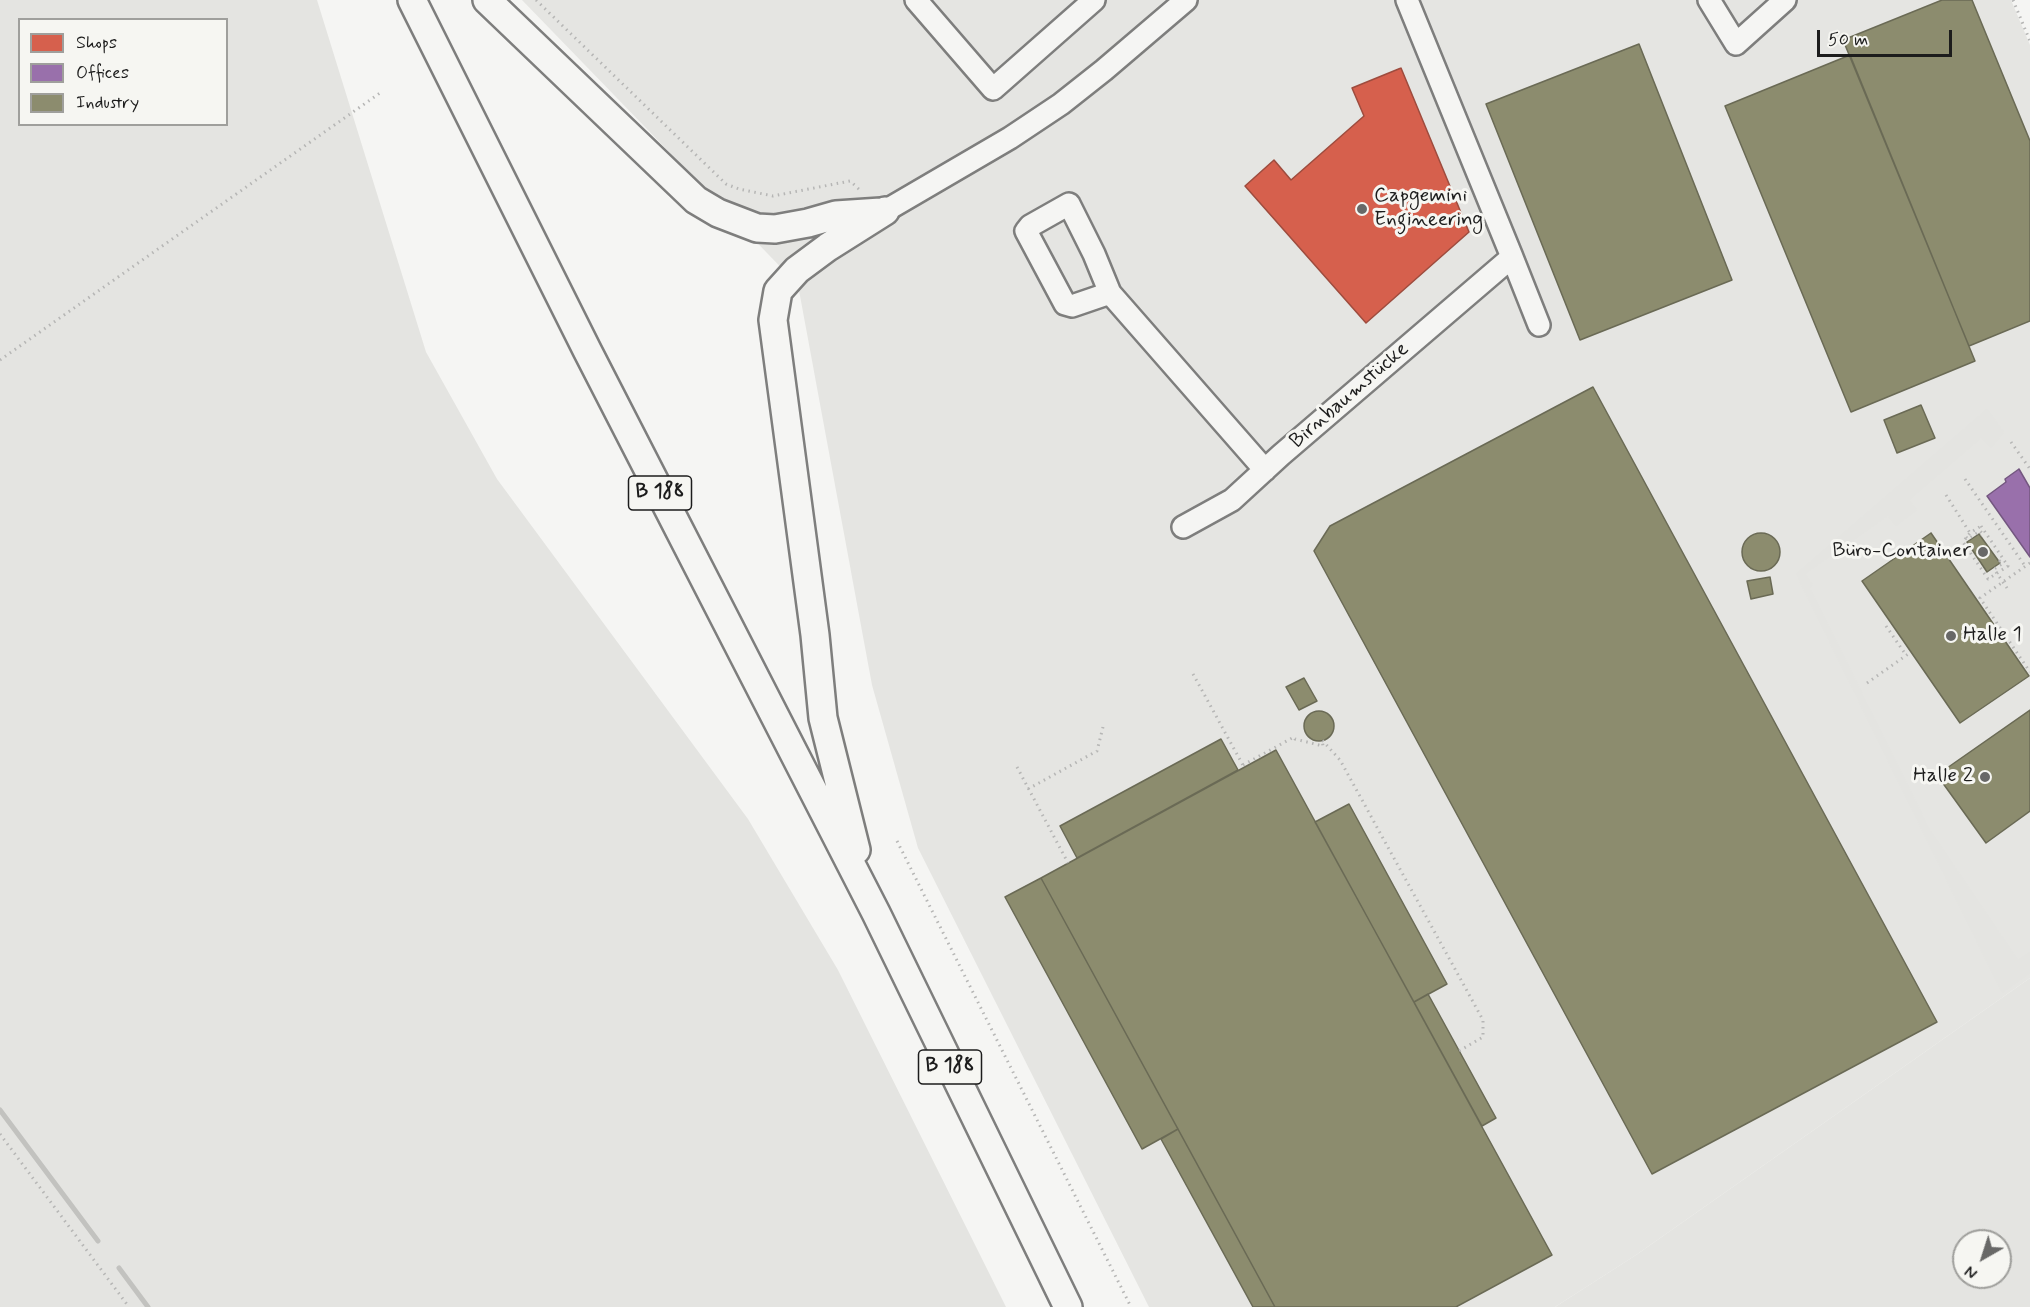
<!DOCTYPE html>
<meta charset="utf-8">
<style>
body{margin:0}
#map{position:relative;width:2030px;height:1307px;overflow:hidden;background:#f5f5f3;font-family:Mynerve,sans-serif}
canvas{display:block}
.legend{position:absolute;left:18px;top:18px;width:210px;height:108px;box-sizing:border-box;background:#f6f6f2;border:2px solid #9f9f9c;margin:0;padding:8px 10px;list-style:none;font-size:18px;color:#1c1c1c}
.legend li{display:flex;align-items:center;gap:12px;height:30px}
.legend b{width:30px;border:2px solid #9f9f9c}
.north{position:absolute;left:1952px;top:1229px;width:60px;height:60px;box-sizing:border-box;background:#f6f6f2;border:2px solid #9f9f9c;border-radius:50%;rotate:219deg;font-size:16px;font-weight:700;line-height:24px;text-align:center;color:#1c1c1c}
.north::after{content:'';display:block;margin:auto;width:21px;height:27px;background:#686867;clip-path:polygon(50% 0,100% 100%,50% 72%,0 100%)}
.scale{position:absolute;left:1817px;top:30px;width:135px;height:27px;box-sizing:border-box;border:3px solid #1c1c1c;border-top:0;padding-left:8px;font-size:18px;line-height:21px;white-space:nowrap;color:#1c1c1c;-webkit-text-stroke:4px #f6f6f2;paint-order:stroke}
</style>
<div id="map">
<canvas width="2030" height="1307"></canvas>
<ul class="legend">
<li><b style="height:16px;background:#d6604d"></b>Shops</li>
<li><b style="height:16px;background:#9970ab"></b>Offices</li>
<li><b style="height:16px;background:#8c8c6e"></b>Industry</li>
</ul>
<div class="north">N</div>
<div class="scale">50 m</div>
</div>
<script>
const g = document.querySelector('canvas').getContext('2d');
g.lineJoin = 'round';
function fillPath(path, color) {
  g.fillStyle = color;
  g.fill(path, 'evenodd');
}
function shape(rows) {
  const path = new Path2D();
  for (const r of rows) {
    if (r.length === 3) {
      path.moveTo(r[0] + r[2], r[1]);
      path.arc(r[0], r[1], r[2], 0, 2 * Math.PI);
      continue;
    }
    path.moveTo(r[0], r[1]);
    for (let i = 2; i < r.length; i += 2) path.lineTo(r[i], r[i + 1]);
  }
  return path;
}
function strokePath(path, color, width, dash) {
  g.strokeStyle = color;
  g.lineWidth = width;
  g.lineCap = dash ? 'butt' : 'round';
  g.setLineDash(dash || []);
  g.stroke(path);
}
function label(font, color, halo, rows, align = 'center') {
  g.font = font + ' Mynerve,sans-serif';
  g.lineWidth = 6;
  g.setLineDash([]);
  g.textBaseline = 'middle';
  g.strokeStyle = halo;
  g.fillStyle = color;
  for (const [text, x, y, turn = 0] of rows) {
    g.save();
    g.translate(x, y);
    g.rotate((+turn || 0) * Math.PI / 180);
    g.textAlign = isNaN(turn) ? turn : align;
    if (halo) g.strokeText(text, 0, 0);
    g.fillText(text, 0, 0);
    g.restore();
  }
}
fillPath(shape([
 [522,0,2011,0,2030,45,2030,978,1636,1255,1555,1307,1149,1307,918,848,872,685,798,285]
]), '#e5e5e2');
fillPath(shape([
 [0,0,317,0,426,352,497,479,748,819,838,970,1006,1307,0,1307],
 [20,20,226,20,226,124,20,124],
 [1987,409,2004,432,1991,448,1981,438,1909,500,1917,510,1896,526,1888,516,1805,574,1813,585,1810,588,1930,830,2018,960,2030,952,2030,973,2002,993,1796,574],
 [2030,978,2030,1307,1555,1307,1636,1255],
 [1964,1241,2000,1241,2000,1277,1964,1277]
]), '#e4e4e1');
const shops = shape([
 [1401,68,1469,232,1366,323,1245,186,1274,160,1291,180,1364,116,1352,88,1401,68]
]);
fillPath(shops, '#d6604d');
strokePath(shops, '#9e4c3e', 1.5);
const offices = shape([
 [2019,469,2030,488,2030,557,1987,496,2006,482,2005,479,2019,469]
]);
fillPath(offices, '#9970ab');
strokePath(offices, '#745780', 1.5);
const industry = shape([
 [1942,0,1972,0,2030,141,2030,321,1969,346,1843,40,1942,0],
 [1639,44,1732,280,1580,340,1486,104,1639,44],
 [1850,55,1975,361,1851,412,1725,106,1850,55],
 [1593,387,1937,1022,1652,1174,1314,551,1330,526,1593,387],
 [1921,405,1935,438,1897,453,1884,420,1921,405],
 [1761,552,19],
 [1931,533,2029,676,1960,723,1862,581,1931,533],
 [1979,534,2000,563,1987,572,1967,542,1979,534],
 [1770,577,1773,594,1751,599,1747,581,1770,577],
 [1304,678,1317,701,1299,710,1286,687,1304,678],
 [2030,710,2030,811,1986,843,1937,775,2030,710],
 [1319,726,15],
 [1221,739,1238,770,1077,858,1060,826,1221,739],
 [1276,750,1552,1255,1456,1307,1275,1307,1041,878,1276,750],
 [1349,804,1447,984,1414,1002,1315,822,1349,804],
 [1041,878,1178,1129,1142,1149,1005,897,1041,878],
 [1428,994,1496,1118,1482,1126,1414,1002,1428,994],
 [1178,1129,1275,1307,1253,1307,1161,1139,1178,1129]
]);
fillPath(industry, '#8c8c6e');
strokePath(industry, '#6a6a55', 1.5);
strokePath(shape([
 [0,1110,98,1241],
 [119,1268,148,1307]
]), '#c2c2bf', 5);
const minor = shape([
 [916,0,993,89,1094,0],
 [1709,0,1736,44,1785,0],
 [885,211,1010,138,1061,104,1104,70,1186,0],
 [1512,257,1539,325],
 [1110,293,1072,306,1065,304,1026,231,1030,226,1069,204,1094,254,1110,293,1265,470],
 [1183,527,1232,500,1281,455,1512,257,1407,0]
]);
const major = shape([
 [412,0,587,350,876,913,1068,1307],
 [487,0,696,200,718,213,757,228,775,229,808,223,836,215,881,212],
 [856,850,823,718,815,635,773,320,778,291,797,270,828,247,885,211]
]);
strokePath(minor, '#7e7e7d', 26);
strokePath(major, '#7e7e7d', 32);
strokePath(shape([
 [536,0,726,184,739,189,773,196,850,181,861,191],
 [2013,0,2030,41],
 [0,360,380,93],
 [2011,442,2030,469],
 [1965,479,2025,566],
 [1946,495,1970,533],
 [1981,526,2008,566,1988,579,1963,542,1970,533,1981,526],
 [1966,537,1968,539,1980,531,1983,534,1981,536],
 [1999,562,2000,561,2002,564,1994,569,2007,588],
 [2030,563,1980,598,2030,672],
 [1886,626,1906,655],
 [1193,674,1244,767],
 [1867,683,1911,652],
 [1243,765,1294,737,1295,739,1323,746,1322,740,1340,760,1483,1020,1483,1037,1459,1051],
 [1017,767,1068,863],
 [1028,789,1097,751,1104,723],
 [897,841,1131,1307],
 [0,1134,129,1307]
]), '#b6b6b5', 3, [1.5, 4.5]);
strokePath(minor, '#f5f5f3', 21);
strokePath(major, '#f5f5f3', 27);
for (const [x, y, r, color] of [
 [1362,209,6,"#686867"],
 [1983,552,6,"#686867"],
 [1951,636,6,"#686867"],
 [1985,777,6,"#686867"]
]) {
  const dot = new Path2D();
  dot.arc(x, y, r, 0, 2 * Math.PI);
  g.fillStyle = color;
  g.fill(dot);
  strokePath(dot, '#f6f6f2', 2);
}
for (const [x, y, w] of [
 [660,493,63],
 [950,1067,63]
]) {
  const box = new Path2D();
  box.roundRect(x - w / 2, y - 17, w, 34, 4.5);
  g.fillStyle = '#f6f6f2';
  g.fill(box);
  strokePath(box, '#1c1c1c', 1.5);
}
label('bold 20px', '#1c1c1c', null, [
 ["B 188",660,493],
 ["B 188",950,1067]
]);
label('21px', '#1c1c1c', '#f6f6f2', [
 ["Capgemini",1374,197],
 ["Engineering",1374,221],
 ["Büro-Container",1971,552,"right"],
 ["Halle 1",1963,636],
 ["Halle 2",1973,777,"right"]
], 'left');
label('21px', '#1c1c1c', '#f6f6f2', [
 ["Birnbaumstücke",1350,396,-41]
]);
</script>
